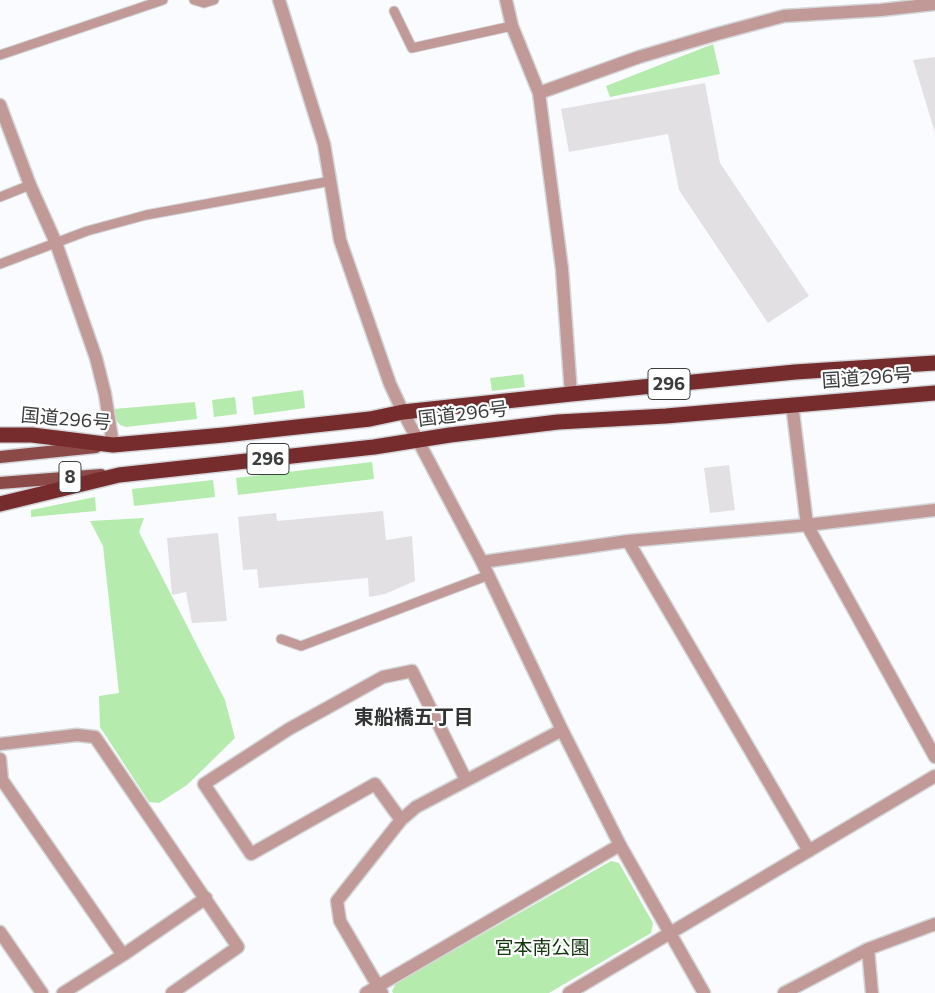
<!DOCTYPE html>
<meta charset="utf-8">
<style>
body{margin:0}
canvas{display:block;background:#f9fbfe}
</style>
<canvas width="935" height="993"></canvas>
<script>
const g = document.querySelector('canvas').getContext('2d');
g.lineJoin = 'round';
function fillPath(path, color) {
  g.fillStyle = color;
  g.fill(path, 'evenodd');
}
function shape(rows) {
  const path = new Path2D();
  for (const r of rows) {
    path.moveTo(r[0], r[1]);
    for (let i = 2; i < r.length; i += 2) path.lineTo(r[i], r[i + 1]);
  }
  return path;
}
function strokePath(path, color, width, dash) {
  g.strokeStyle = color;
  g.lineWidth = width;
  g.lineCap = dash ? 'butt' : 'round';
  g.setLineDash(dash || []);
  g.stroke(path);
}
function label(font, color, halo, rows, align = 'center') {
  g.font = font + ' Commissioner,"Noto Sans JP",sans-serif';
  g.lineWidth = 4.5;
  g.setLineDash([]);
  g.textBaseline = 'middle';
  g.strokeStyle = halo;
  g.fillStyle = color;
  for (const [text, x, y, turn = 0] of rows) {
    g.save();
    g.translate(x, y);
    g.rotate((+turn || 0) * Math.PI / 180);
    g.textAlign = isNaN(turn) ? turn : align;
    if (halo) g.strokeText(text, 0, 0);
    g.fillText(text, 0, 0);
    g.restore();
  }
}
fillPath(shape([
 [713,44,720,74,610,97,606,86],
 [523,374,525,387,492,391,490,378],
 [303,390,305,408,254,415,252,397],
 [235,397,237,414,214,417,212,400],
 [195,402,197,419,126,427,120,425,114,418,114,409],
 [372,462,374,479,238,495,236,478],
 [213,480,215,497,134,506,132,489],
 [95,497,96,511,31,517,31,510],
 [144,518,139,532,225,700,235,738,187,785,159,803,149,802,100,727,99,696,119,693,103,546,90,521],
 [611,861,619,863,653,923,651,933,549,993,393,993,392,991,396,983]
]), '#b5ecad');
fillPath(shape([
 [935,57,935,133,913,60],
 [705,83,720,163,809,296,768,323,679,190,668,134,569,152,561,109],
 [729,465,735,510,710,513,704,468],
 [383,511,386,540,412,536,415,581,385,594,369,597,368,578,259,588,257,569,243,570,238,517,276,513,277,521],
 [218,533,227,621,192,623,186,592,172,595,167,538]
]), '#e3e0e4');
const lane = shape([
 [194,0,204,3,214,0],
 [394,11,412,48,512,26],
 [0,55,163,0],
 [0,197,30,185],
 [0,264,87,231,146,215,331,181],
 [281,639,301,646,489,575]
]);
const street = shape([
 [279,0,324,144,340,240,390,384,403,412,482,562,562,730,620,845,704,993],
 [506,0,512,26,539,93,562,269,571,394],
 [539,93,639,57,717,34,784,16,881,10,935,4],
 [0,105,30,185,56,243,96,358,105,394,113,445],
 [792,404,807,525,935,757],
 [628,541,809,851],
 [482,562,628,541,807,525,935,510],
 [0,744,77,735,95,737,238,947,172,993],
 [0,759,2,780,123,955],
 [401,820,375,784,251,854,204,784,289,729,383,677,412,671,466,780],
 [0,932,42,993],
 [868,949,872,993],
 [63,993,123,955,206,898],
 [366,993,620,845],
 [382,993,340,921,337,901,401,820,416,807,562,730],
 [569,993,935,776],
 [784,993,868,949,935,924]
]);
const primary = shape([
 [0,457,96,447],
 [0,483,101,475]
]);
const highway = shape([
 [0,435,32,435,113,445,224,435,370,419,403,412,571,394,795,372,935,363],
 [0,504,119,475,374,447,450,435,558,422,666,416,935,393]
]);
strokePath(lane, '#d3d5d8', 11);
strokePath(street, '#d3d5d8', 15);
strokePath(primary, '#d3d5d8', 15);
strokePath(highway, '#d3d5d8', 18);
strokePath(lane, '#c19a98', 9);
strokePath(street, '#c19a98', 12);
strokePath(primary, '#8b4a48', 12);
strokePath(highway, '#762b2d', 15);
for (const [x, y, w] of [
 [669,384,42],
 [268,459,42],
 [70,477,22]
]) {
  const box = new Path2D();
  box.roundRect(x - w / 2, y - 15.5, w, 31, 4);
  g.fillStyle = '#fff';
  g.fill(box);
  strokePath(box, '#3c3d3e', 1);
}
label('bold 18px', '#3c3d3e', null, [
 ["296",669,384],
 ["296",268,459],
 ["8",70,477]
]);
label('19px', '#3c3d3e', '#fff', [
 ["国道296号",867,378,-4],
 ["国道296号",463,414,-7],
 ["国道296号",66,419,5]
]);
label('19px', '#13380e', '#fff', [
 ["宮本南公園",542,948]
]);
label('bold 20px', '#313335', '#fff', [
 ["東船橋五丁目",414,717]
]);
</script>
